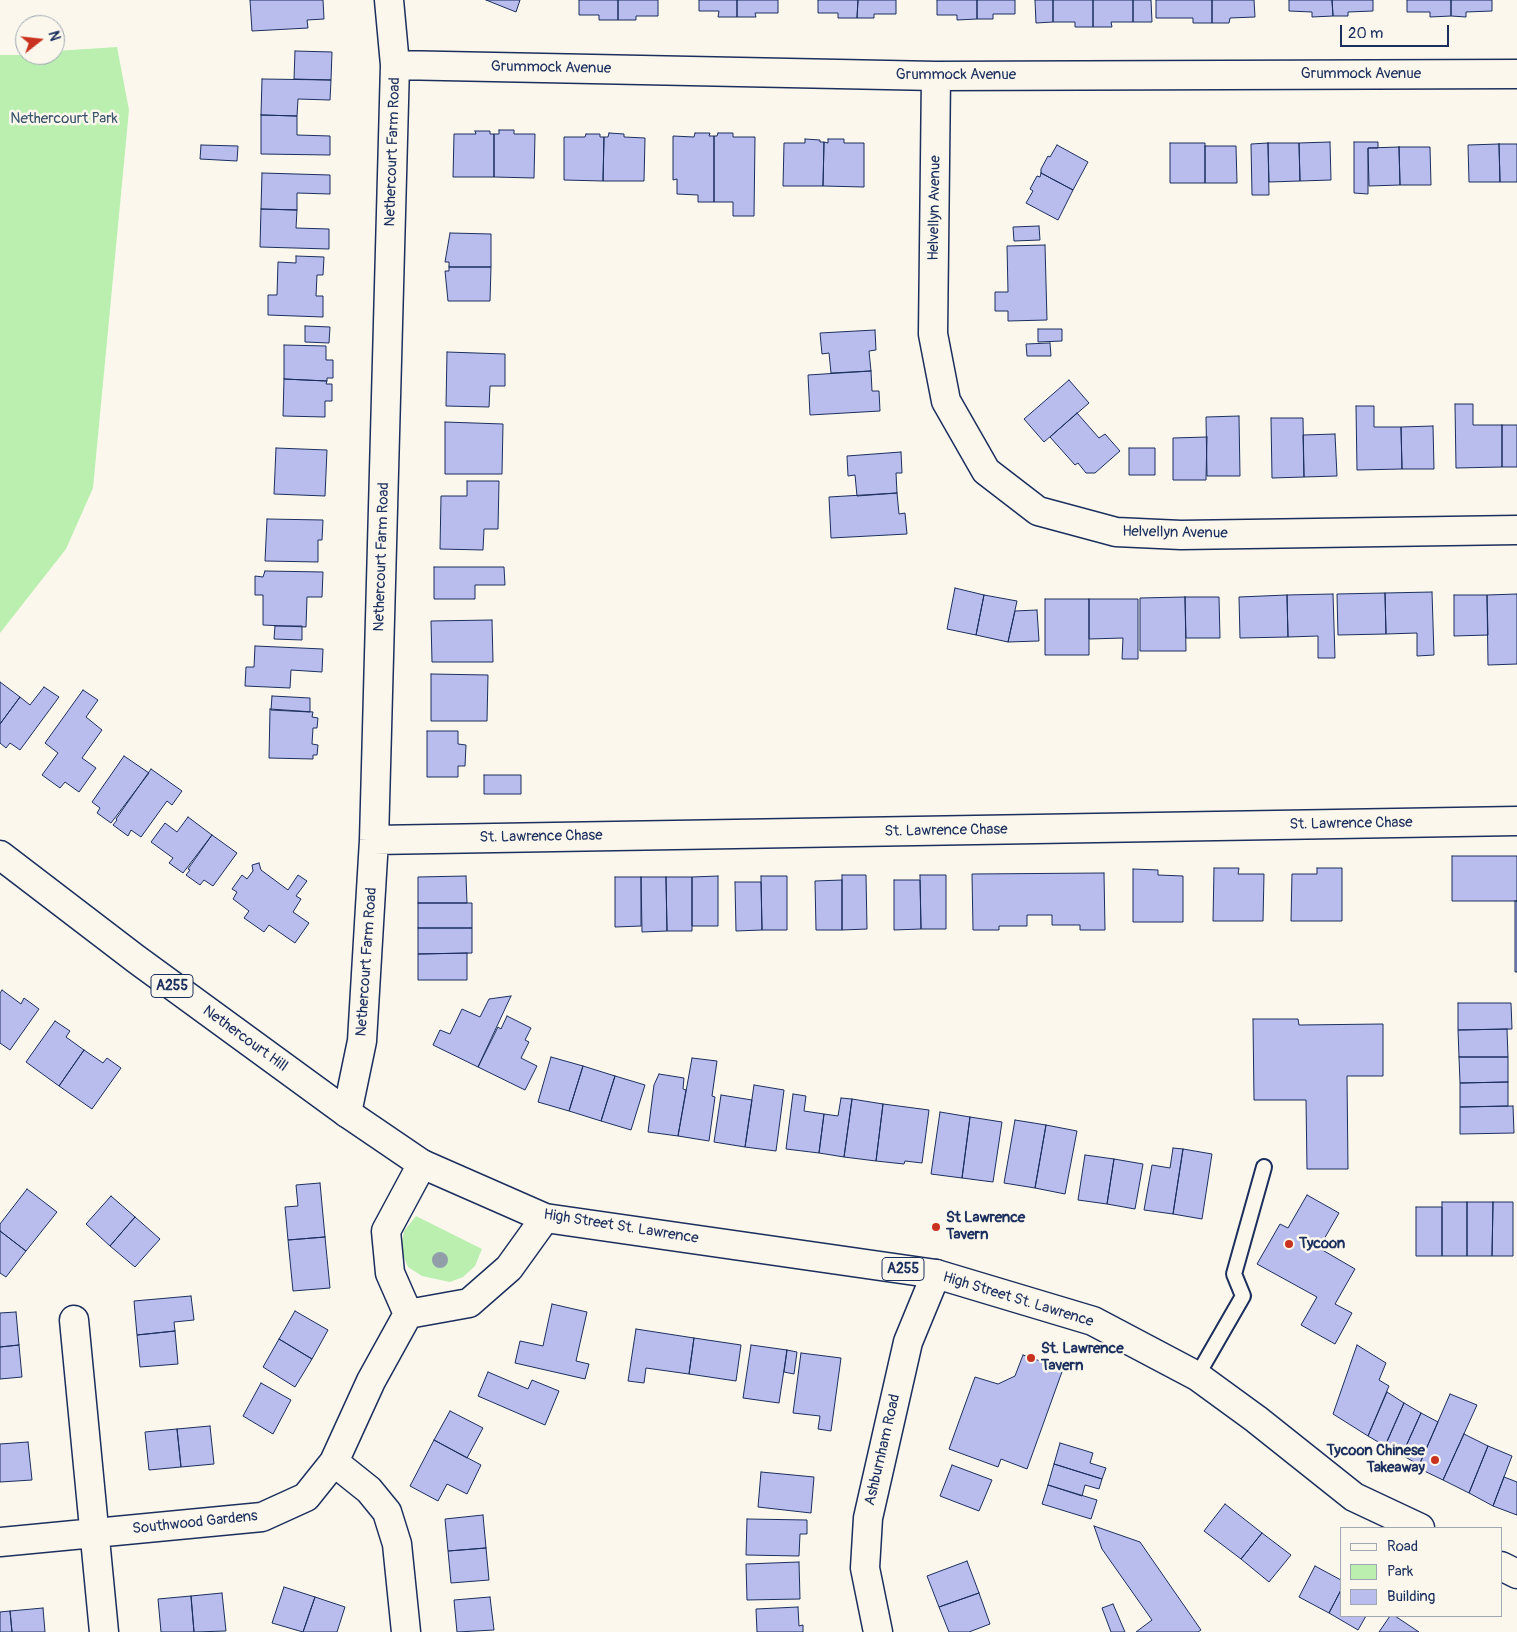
<!DOCTYPE html>
<style>
body{margin:0}
#map{position:relative;width:1517px;height:1632px;overflow:hidden;background:#fbf7ec;font-family:Pangolin,sans-serif}
canvas{display:block}
.legend{position:absolute;left:1340px;top:1527px;width:162px;height:90px;box-sizing:border-box;background:#fbf7ec;border:1px solid #a1a7b3;margin:0;padding:6px 9px;list-style:none;font-size:15px;color:#1b2f5e}
.legend li{display:flex;align-items:center;gap:10px;height:25px}
.legend b{width:25px;border:1px solid #a1a7b3}
.north{position:absolute;left:15px;top:15px;width:50px;height:50px;box-sizing:border-box;background:#fbf7ec;border:1px solid #a1a7b3;border-radius:50%;rotate:74deg;font-size:14px;font-weight:700;line-height:20px;text-align:center;color:#1b2f5e}
.north::after{content:'';display:block;margin:auto;width:18px;height:22px;background:#c8321e;clip-path:polygon(50% 0,100% 100%,50% 72%,0 100%)}
.scale{position:absolute;left:1340px;top:25px;width:109px;height:22px;box-sizing:border-box;border:2px solid #1b2f5e;border-top:0;padding-left:6px;font-size:15px;line-height:18px;white-space:nowrap;color:#1b2f5e;-webkit-text-stroke:4px #fbf7ec;paint-order:stroke}
</style>
<div id="map">
<canvas width="1517" height="1632"></canvas>
<ul class="legend">
<li><b style="height:6px;background:#fbf7ec"></b>Road</li>
<li><b style="height:14px;background:#baefb0"></b>Park</li>
<li><b style="height:14px;background:#b8bdee"></b>Building</li>
</ul>
<div class="north">N</div>
<div class="scale">20 m</div>
</div>
<script>
const g = document.querySelector('canvas').getContext('2d');
g.lineJoin = 'round';
function fillPath(path, color) {
  g.fillStyle = color;
  g.fill(path, 'evenodd');
}
function shape(rows) {
  const path = new Path2D();
  for (const r of rows) {
    path.moveTo(r[0], r[1]);
    for (let i = 2; i < r.length; i += 2) path.lineTo(r[i], r[i + 1]);
  }
  return path;
}
function strokePath(path, color, width, dash) {
  g.strokeStyle = color;
  g.lineWidth = width;
  g.lineCap = dash ? 'butt' : 'round';
  g.setLineDash(dash || []);
  g.stroke(path);
}
function label(font, color, halo, rows, align = 'center') {
  g.font = font + ' Pangolin,sans-serif';
  g.lineWidth = 5;
  g.setLineDash([]);
  g.textBaseline = 'middle';
  g.strokeStyle = halo;
  g.fillStyle = color;
  for (const [text, x, y, turn = 0] of rows) {
    g.save();
    g.translate(x, y);
    g.rotate((+turn || 0) * Math.PI / 180);
    g.textAlign = isNaN(turn) ? turn : align;
    if (halo) g.strokeText(text, 0, 0);
    g.fillText(text, 0, 0);
    g.restore();
  }
}
fillPath(shape([
 [117,47,129,110,93,488,66,549,0,633,0,55,55,55,55,51],
 [416,1216,482,1249,475,1266,463,1277,450,1282,422,1276,408,1267,401,1250,404,1231]
]), '#baefb0');
const building = shape([
 [250,0,323,0,324,19,307,20,308,28,252,31,250,0],
 [486,0,520,0,516,12,486,0],
 [579,0,618,0,618,20,599,20,599,15,579,15,579,0],
 [618,0,658,0,658,16,636,16,636,20,618,20,618,0],
 [699,0,737,0,737,17,718,17,719,11,699,11,699,0],
 [737,0,778,0,778,13,755,13,756,17,737,17,737,0],
 [818,0,858,0,857,18,838,18,838,13,818,13,818,0],
 [858,0,896,0,896,14,874,14,874,18,857,18,858,0],
 [937,0,977,0,977,19,957,20,957,15,937,15,937,0],
 [977,0,1015,0,1015,14,993,14,993,19,977,19,977,0],
 [1035,0,1053,0,1053,22,1036,23,1035,0],
 [1053,0,1093,0,1093,27,1075,27,1075,22,1053,22,1053,0],
 [1093,0,1133,0,1133,22,1111,22,1112,27,1093,27,1093,0],
 [1133,0,1151,0,1152,22,1133,22,1133,0],
 [1156,0,1212,0,1212,23,1193,23,1193,18,1156,18,1156,0],
 [1212,0,1254,0,1255,17,1230,18,1229,23,1212,23,1212,0],
 [1289,0,1332,0,1333,16,1312,17,1312,12,1289,11,1289,0],
 [1332,0,1373,0,1373,11,1348,12,1348,16,1333,16,1332,0],
 [1407,0,1451,0,1451,16,1430,17,1430,12,1407,12,1407,0],
 [1451,0,1492,0,1492,11,1466,12,1466,17,1451,16,1451,0],
 [295,51,332,52,331,80,294,79,295,51],
 [262,79,331,80,330,100,298,99,297,116,261,115,262,79],
 [261,115,297,116,297,135,330,136,330,155,261,154,261,115],
 [499,130,514,130,514,134,535,134,534,178,494,177,494,134,499,134,499,130],
 [475,131,490,131,490,134,494,134,494,177,453,177,454,134,476,134,475,131],
 [609,133,624,134,624,137,645,138,644,181,603,181,604,137,608,137,609,133],
 [695,133,710,133,709,136,714,136,714,202,698,202,698,195,677,194,677,179,673,180,673,136,694,137,695,133],
 [718,133,733,133,733,137,755,137,754,216,733,216,733,202,714,202,714,136,717,136,718,133],
 [586,134,600,134,600,137,604,137,603,181,564,180,564,137,585,137,586,134],
 [805,139,820,140,820,142,824,142,823,186,783,186,784,143,805,143,805,139],
 [828,139,844,139,844,143,864,143,864,187,823,186,824,142,828,143,828,139],
 [1330,142,1331,180,1300,181,1299,143,1330,142],
 [1354,142,1378,142,1378,148,1368,148,1368,194,1354,193,1354,142],
 [1170,143,1205,143,1205,183,1170,183,1170,143],
 [1268,143,1299,143,1300,181,1269,182,1268,143],
 [1268,143,1269,195,1252,195,1251,144,1268,143],
 [1499,144,1500,182,1469,182,1468,145,1499,144],
 [1499,144,1517,144,1517,182,1500,182,1499,144],
 [201,145,238,146,237,161,200,159,201,145],
 [1057,145,1088,162,1073,190,1041,173,1041,169,1048,156,1050,157,1057,145],
 [1205,146,1236,146,1237,183,1205,183,1205,146],
 [1399,147,1400,185,1369,186,1368,148,1399,147],
 [1399,147,1430,147,1431,185,1400,185,1399,147],
 [262,173,330,175,330,194,297,193,297,210,261,209,262,173],
 [1041,173,1073,190,1058,220,1026,203,1033,191,1030,189,1037,176,1040,177,1041,173],
 [261,209,297,210,296,228,329,229,329,249,260,247,261,209],
 [1039,226,1040,240,1014,241,1013,227,1039,226],
 [450,233,491,234,491,267,449,267,449,262,445,262,450,233],
 [1045,245,1047,320,1008,321,1008,311,995,311,995,292,1008,292,1007,246,1045,245],
 [296,256,324,257,323,275,317,275,316,296,323,296,323,317,268,315,268,295,277,295,278,262,296,263,296,256],
 [449,267,491,267,490,301,448,301,445,271,449,271,449,267],
 [305,326,330,327,329,343,305,342,305,326],
 [1038,329,1062,329,1062,341,1038,342,1038,329],
 [875,330,876,350,869,351,871,371,831,373,829,353,822,354,820,333,875,330],
 [1050,343,1051,356,1027,356,1026,344,1050,343],
 [284,345,326,346,326,360,333,360,333,378,327,378,327,381,284,379,284,345],
 [447,352,505,354,505,386,490,386,489,407,446,406,447,352],
 [871,371,872,391,879,391,880,411,810,415,808,375,871,371],
 [284,379,327,381,326,384,332,384,332,401,325,401,325,417,283,416,284,379],
 [1069,380,1089,403,1044,442,1024,419,1069,380],
 [1455,404,1473,404,1473,425,1502,425,1502,467,1456,468,1455,404],
 [1356,406,1374,406,1374,427,1401,427,1402,469,1357,470,1356,406],
 [1077,413,1099,438,1105,434,1120,451,1095,473,1086,473,1078,463,1075,465,1050,437,1077,413],
 [1239,416,1240,476,1207,476,1206,417,1239,416],
 [1271,418,1303,418,1304,477,1272,478,1271,418],
 [445,422,503,424,502,474,445,474,445,422],
 [1502,425,1517,425,1517,467,1502,467,1502,425],
 [1433,426,1434,469,1402,469,1401,427,1433,426],
 [1335,434,1337,476,1304,477,1303,435,1335,434],
 [1207,437,1206,480,1173,480,1173,438,1207,437],
 [276,448,327,450,325,496,274,494,276,448],
 [1129,448,1155,448,1155,475,1129,475,1129,448],
 [901,452,902,473,896,473,897,493,857,496,855,475,848,476,847,456,901,452],
 [467,481,499,481,498,529,484,529,483,550,440,549,441,496,467,496,467,481],
 [897,493,899,514,905,513,907,534,831,538,829,497,897,493],
 [267,519,323,520,322,540,318,540,318,562,265,561,267,519],
 [434,567,504,567,505,585,475,585,475,599,434,599,434,567],
 [265,571,323,572,322,597,307,597,306,627,263,625,263,595,255,595,255,576,263,577,265,571],
 [955,588,984,595,976,635,947,629,955,588],
 [1432,592,1434,655,1417,656,1417,633,1386,634,1385,593,1432,592],
 [1385,593,1386,634,1338,635,1337,594,1385,593],
 [1333,594,1335,658,1318,658,1318,636,1288,637,1287,595,1333,594],
 [1517,594,1517,664,1488,665,1487,595,1517,594],
 [984,595,1017,601,1008,642,976,635,984,595],
 [1287,595,1288,637,1240,638,1239,597,1287,595],
 [1454,595,1487,595,1488,635,1454,636,1454,595],
 [1185,597,1219,597,1220,638,1186,638,1185,597],
 [1185,597,1186,651,1140,651,1140,598,1185,597],
 [1045,599,1089,599,1089,655,1045,655,1045,599],
 [1089,599,1138,599,1138,659,1122,659,1123,638,1089,639,1089,599],
 [1037,610,1039,641,1008,642,1015,611,1037,610],
 [492,620,493,662,432,662,431,621,492,620],
 [275,626,302,626,302,640,274,639,275,626],
 [255,646,323,649,322,672,291,670,290,688,245,686,246,667,254,667,255,646],
 [431,674,488,675,487,721,431,721,431,674],
 [0,682,20,697,0,724,0,682],
 [44,687,59,697,20,750,10,743,6,748,0,743,0,724,20,697,30,705,44,687],
 [83,690,98,700,86,717,102,730,82,758,96,768,79,792,65,782,60,788,42,775,58,753,45,743,83,690],
 [272,696,310,698,310,712,271,710,272,696],
 [270,709,313,712,312,717,318,718,317,728,313,728,312,744,318,745,317,755,313,755,313,759,269,758,270,709],
 [427,731,458,731,458,744,466,745,465,766,458,766,458,777,427,777,427,731],
 [124,756,149,773,111,823,97,813,100,808,92,802,124,756],
 [151,769,182,791,172,805,167,801,141,837,131,830,128,836,113,825,117,820,116,819,151,769],
 [484,775,521,775,521,794,484,794,484,775],
 [188,817,212,835,183,873,169,863,173,858,151,842,165,823,177,832,188,817],
 [212,835,237,853,213,886,204,880,200,885,186,875,190,870,188,869,212,835],
 [1452,856,1517,856,1517,901,1452,901,1452,856],
 [259,863,261,870,288,890,298,875,307,881,296,896,301,899,293,912,309,923,295,943,269,925,264,932,244,918,249,911,233,899,237,892,232,889,242,875,247,879,253,871,252,865,259,863],
 [1214,868,1239,868,1238,874,1264,874,1263,921,1213,921,1214,868],
 [1317,868,1342,868,1342,921,1291,921,1292,874,1317,874,1317,868],
 [1133,869,1158,870,1158,875,1183,876,1183,922,1133,922,1133,869],
 [1104,873,1105,930,1080,930,1080,925,1052,925,1052,915,1027,915,1027,926,999,926,999,930,973,930,972,874,1104,873],
 [842,875,866,875,867,929,842,930,842,875],
 [920,875,946,875,946,929,921,929,920,875],
 [466,876,467,903,418,903,418,877,466,876],
 [718,876,718,926,692,926,692,877,718,876],
 [761,876,787,876,787,930,762,930,761,876],
 [615,877,641,877,641,926,615,927,615,877],
 [641,877,666,877,667,931,642,932,641,877],
 [666,877,692,877,692,931,667,931,666,877],
 [842,880,842,930,816,930,815,881,842,880],
 [894,880,920,880,921,929,894,930,894,880],
 [735,882,761,882,762,930,736,931,735,882],
 [1515,901,1517,901,1517,972,1515,972,1515,901],
 [418,903,472,903,472,928,418,928,418,903],
 [418,928,472,928,472,953,418,954,418,928],
 [467,953,467,980,418,980,418,954,467,953],
 [2,990,21,1004,24,998,39,1009,10,1050,0,1043,0,993,2,990],
 [511,996,478,1067,433,1045,440,1030,450,1034,462,1009,480,1017,489,999,511,996],
 [1458,1003,1511,1003,1512,1029,1458,1030,1458,1003],
 [507,1016,531,1028,525,1040,529,1042,521,1058,537,1066,525,1090,478,1067,498,1027,501,1029,507,1016],
 [1253,1019,1298,1019,1299,1025,1383,1024,1383,1076,1347,1076,1348,1169,1307,1169,1306,1100,1254,1100,1253,1019],
 [55,1021,70,1031,66,1037,84,1050,59,1086,26,1062,55,1021],
 [1507,1029,1508,1057,1459,1057,1458,1030,1507,1029],
 [84,1050,103,1063,107,1058,121,1068,92,1109,59,1086,84,1050],
 [551,1057,583,1066,569,1111,538,1102,551,1057],
 [1459,1057,1508,1057,1508,1082,1460,1083,1459,1057],
 [692,1058,717,1061,712,1096,715,1097,709,1141,678,1136,692,1058],
 [583,1066,615,1076,601,1121,569,1111,583,1066],
 [659,1074,684,1078,683,1089,686,1090,678,1136,648,1132,654,1085,659,1074],
 [615,1076,645,1085,631,1130,601,1121,615,1076],
 [1508,1082,1508,1106,1460,1107,1460,1083,1508,1082],
 [754,1085,784,1090,776,1151,745,1147,754,1085],
 [793,1094,806,1096,804,1111,824,1114,819,1153,786,1149,793,1094],
 [721,1095,752,1100,745,1147,714,1142,721,1095],
 [841,1098,852,1099,844,1157,819,1153,824,1114,838,1116,841,1098],
 [852,1099,883,1104,876,1161,844,1157,852,1099],
 [883,1104,929,1110,922,1163,905,1161,904,1164,876,1161,883,1104],
 [1513,1106,1514,1133,1460,1134,1460,1107,1513,1106],
 [940,1112,970,1117,962,1178,931,1174,940,1112],
 [970,1117,1002,1122,993,1182,962,1178,970,1117],
 [1015,1120,1046,1125,1035,1188,1004,1183,1015,1120],
 [1046,1125,1077,1131,1065,1194,1035,1188,1046,1125],
 [1173,1148,1183,1149,1173,1214,1144,1210,1152,1165,1170,1168,1173,1148],
 [1183,1149,1212,1154,1202,1219,1173,1214,1183,1149],
 [1085,1155,1114,1159,1107,1204,1078,1200,1085,1155],
 [1114,1159,1143,1164,1135,1209,1107,1204,1114,1159],
 [320,1183,325,1237,288,1240,285,1207,298,1206,296,1185,320,1183],
 [27,1189,57,1212,26,1251,0,1231,0,1224,27,1189],
 [1307,1195,1339,1213,1319,1248,1355,1269,1335,1304,1352,1313,1335,1344,1301,1325,1317,1297,1257,1264,1280,1224,1288,1228,1307,1195],
 [111,1196,135,1217,110,1246,86,1224,111,1196],
 [1442,1202,1467,1202,1467,1256,1442,1256,1442,1202],
 [1467,1202,1493,1202,1492,1256,1467,1256,1467,1202],
 [1493,1202,1513,1202,1513,1256,1492,1256,1493,1202],
 [1416,1207,1442,1207,1442,1256,1416,1256,1416,1207],
 [135,1217,160,1239,135,1267,110,1246,135,1217],
 [0,1231,26,1251,6,1277,0,1273,0,1231],
 [325,1237,330,1288,293,1291,288,1240,325,1237],
 [191,1296,194,1320,174,1322,175,1331,137,1335,134,1301,191,1296],
 [552,1304,587,1312,576,1361,589,1364,585,1379,515,1363,520,1341,543,1346,552,1304],
 [295,1311,328,1330,312,1359,279,1339,295,1311],
 [16,1312,19,1345,0,1347,0,1313,16,1312],
 [636,1329,694,1338,689,1374,646,1368,644,1383,628,1381,636,1329],
 [175,1331,178,1364,140,1367,137,1335,175,1331],
 [694,1338,741,1345,736,1381,689,1374,694,1338],
 [279,1339,312,1359,295,1387,263,1367,279,1339],
 [19,1345,22,1377,0,1379,0,1347,19,1345],
 [751,1345,787,1350,779,1403,743,1398,751,1345],
 [1357,1345,1386,1363,1379,1380,1389,1386,1368,1436,1333,1414,1357,1345],
 [787,1350,797,1352,794,1374,784,1372,787,1350],
 [801,1353,841,1358,831,1431,818,1429,820,1416,793,1413,801,1353],
 [1023,1355,1063,1369,1027,1469,1001,1459,998,1467,949,1449,975,1377,998,1384,1015,1376,1023,1355],
 [488,1372,528,1389,532,1380,559,1391,545,1425,478,1396,488,1372],
 [261,1383,291,1400,273,1434,243,1416,261,1383],
 [1387,1392,1404,1403,1385,1446,1368,1436,1387,1392],
 [1450,1394,1477,1405,1443,1480,1418,1468,1450,1394],
 [1404,1403,1421,1413,1402,1455,1385,1446,1404,1403],
 [450,1411,483,1428,467,1458,434,1440,450,1411],
 [1421,1413,1438,1422,1419,1465,1402,1455,1421,1413],
 [210,1426,214,1464,181,1467,177,1429,210,1426],
 [177,1429,181,1467,149,1470,145,1432,177,1429],
 [1464,1434,1488,1446,1469,1493,1443,1480,1464,1434],
 [434,1440,481,1465,467,1494,447,1484,438,1501,410,1486,434,1440],
 [28,1442,32,1480,0,1482,0,1444,28,1442],
 [1060,1443,1093,1453,1090,1463,1106,1468,1102,1479,1054,1464,1060,1443],
 [1488,1446,1512,1456,1493,1506,1469,1493,1488,1446],
 [1054,1464,1102,1479,1099,1489,1085,1485,1082,1496,1048,1485,1054,1464],
 [952,1465,992,1480,979,1511,940,1496,952,1465],
 [761,1472,814,1477,811,1513,758,1507,761,1472],
 [1504,1477,1517,1482,1517,1515,1493,1506,1504,1477],
 [1048,1485,1097,1500,1091,1519,1042,1504,1048,1485],
 [1225,1504,1262,1533,1241,1559,1204,1531,1225,1504],
 [483,1515,486,1548,448,1551,445,1519,483,1515],
 [747,1519,807,1520,807,1534,800,1534,799,1556,746,1555,747,1519],
 [1094,1526,1140,1542,1201,1630,1198,1632,1136,1632,1152,1620,1102,1549,1094,1526],
 [1262,1533,1291,1555,1269,1582,1241,1559,1262,1533],
 [486,1548,489,1580,451,1583,448,1551,486,1548],
 [967,1561,979,1593,939,1607,927,1576,967,1561],
 [799,1562,800,1599,747,1600,746,1564,799,1562],
 [1315,1566,1341,1580,1341,1590,1329,1613,1299,1597,1315,1566],
 [284,1587,315,1597,303,1632,272,1623,284,1587],
 [1341,1590,1341,1616,1366,1616,1358,1630,1329,1613,1341,1590],
 [222,1593,226,1631,194,1632,191,1596,222,1593],
 [979,1593,990,1624,969,1632,949,1632,939,1607,979,1593],
 [191,1596,194,1632,161,1632,158,1599,191,1596],
 [315,1597,345,1607,337,1632,303,1632,315,1597],
 [490,1597,494,1630,457,1632,454,1600,490,1597],
 [1113,1604,1125,1632,1111,1632,1102,1608,1113,1604],
 [798,1607,799,1626,803,1625,803,1632,757,1632,756,1609,798,1607],
 [43,1608,45,1632,12,1632,10,1611,43,1608],
 [10,1611,12,1632,0,1632,0,1612,10,1611],
 [1390,1616,1395,1616,1419,1632,1379,1632,1390,1616]
]);
fillPath(building, '#b8bdee');
strokePath(building, '#1b2f5e', 1);
const lane = shape([
 [1197,1376,1243,1296,1234,1274,1264,1167]
]);
const street = shape([
 [395,65,936,76,1517,74],
 [936,76,933,334,946,401,986,471,1038,511,1116,532,1181,535,1517,530],
 [374,840,1517,821],
 [347,1113,362,1041,374,840,395,65,389,0],
 [408,1314,469,1303,509,1268,545,1218],
 [408,1314,390,1273,386,1231,422,1164],
 [74,1320,104,1632],
 [334,1462,369,1490,387,1512,397,1544,406,1632],
 [0,1542,262,1517,306,1497,334,1462,371,1381,408,1314],
 [878,1632,865,1568,868,1518,908,1342,936,1274]
]);
const primary = shape([
 [0,855,136,959,347,1113,422,1164,545,1218,936,1274,1093,1321,1197,1376,1256,1419,1354,1497,1420,1528],
 [1501,1566,1517,1574]
]);
strokePath(lane, '#1b2f5e', 18);
strokePath(street, '#1b2f5e', 31);
strokePath(primary, '#1b2f5e', 31);
strokePath(lane, '#fbf7ec', 14);
strokePath(street, '#fbf7ec', 28);
strokePath(primary, '#fbf7ec', 28);
g.fillStyle = '#919ea7';
for (const [x, y] of [
 [440,1260]
]) {
  g.beginPath();
  g.arc(x, y, 8, 0, 2 * Math.PI);
  g.fill();
}
for (const [x, y, r, color] of [
 [936,1227,5,"#c8321e"],
 [1289,1244,5,"#c8321e"],
 [1031,1358,5,"#c8321e"],
 [1435,1460,5,"#c8321e"]
]) {
  const dot = new Path2D();
  dot.arc(x, y, r, 0, 2 * Math.PI);
  g.fillStyle = color;
  g.fill(dot);
  strokePath(dot, '#fbf7ec', 2);
}
for (const [x, y, w] of [
 [172,986,42],
 [903,1269,42]
]) {
  const box = new Path2D();
  box.roundRect(x - w / 2, y - 11.5, w, 23, 4);
  g.fillStyle = '#fbf7ec';
  g.fill(box);
  strokePath(box, '#1b2f5e', 1);
}
label('bold 14px', '#1b2f5e', null, [
 ["A255",172,986],
 ["A255",903,1269]
]);
label('15px', '#1b2f5e', '#fbf7ec', [
 ["Grummock Avenue",551,68,1],
 ["Grummock Avenue",1361,74],
 ["Grummock Avenue",956,75],
 ["Nethercourt Farm Road",393,152,-88],
 ["Helvellyn Avenue",935,208,-89],
 ["Helvellyn Avenue",1175,533,1],
 ["Nethercourt Farm Road",382,557,-88],
 ["St. Lawrence Chase",1351,824,-1],
 ["St. Lawrence Chase",946,831,-1],
 ["St. Lawrence Chase",541,837,-1],
 ["Nethercourt Farm Road",367,962,-86],
 ["Nethercourt Hill",245,1039,36],
 ["High Street St. Lawrence",621,1227,9],
 ["High Street St. Lawrence",1018,1300,17],
 ["Ashburnham Road",883,1450,-77],
 ["Southwood Gardens",195,1523,-6]
]);
label('15px', '#3b556e', '#fbf7ec', [
 ["Nethercourt Park",64,119]
]);
label('bold 15px', '#1b2f5e', '#fbf7ec', [
 ["St Lawrence",946,1218],
 ["Tavern",946,1235],
 ["Tycoon",1299,1244],
 ["St. Lawrence",1041,1349],
 ["Tavern",1041,1366],
 ["Tycoon Chinese",1425,1451,"right"],
 ["Takeaway",1425,1468,"right"]
], 'left');
</script>
